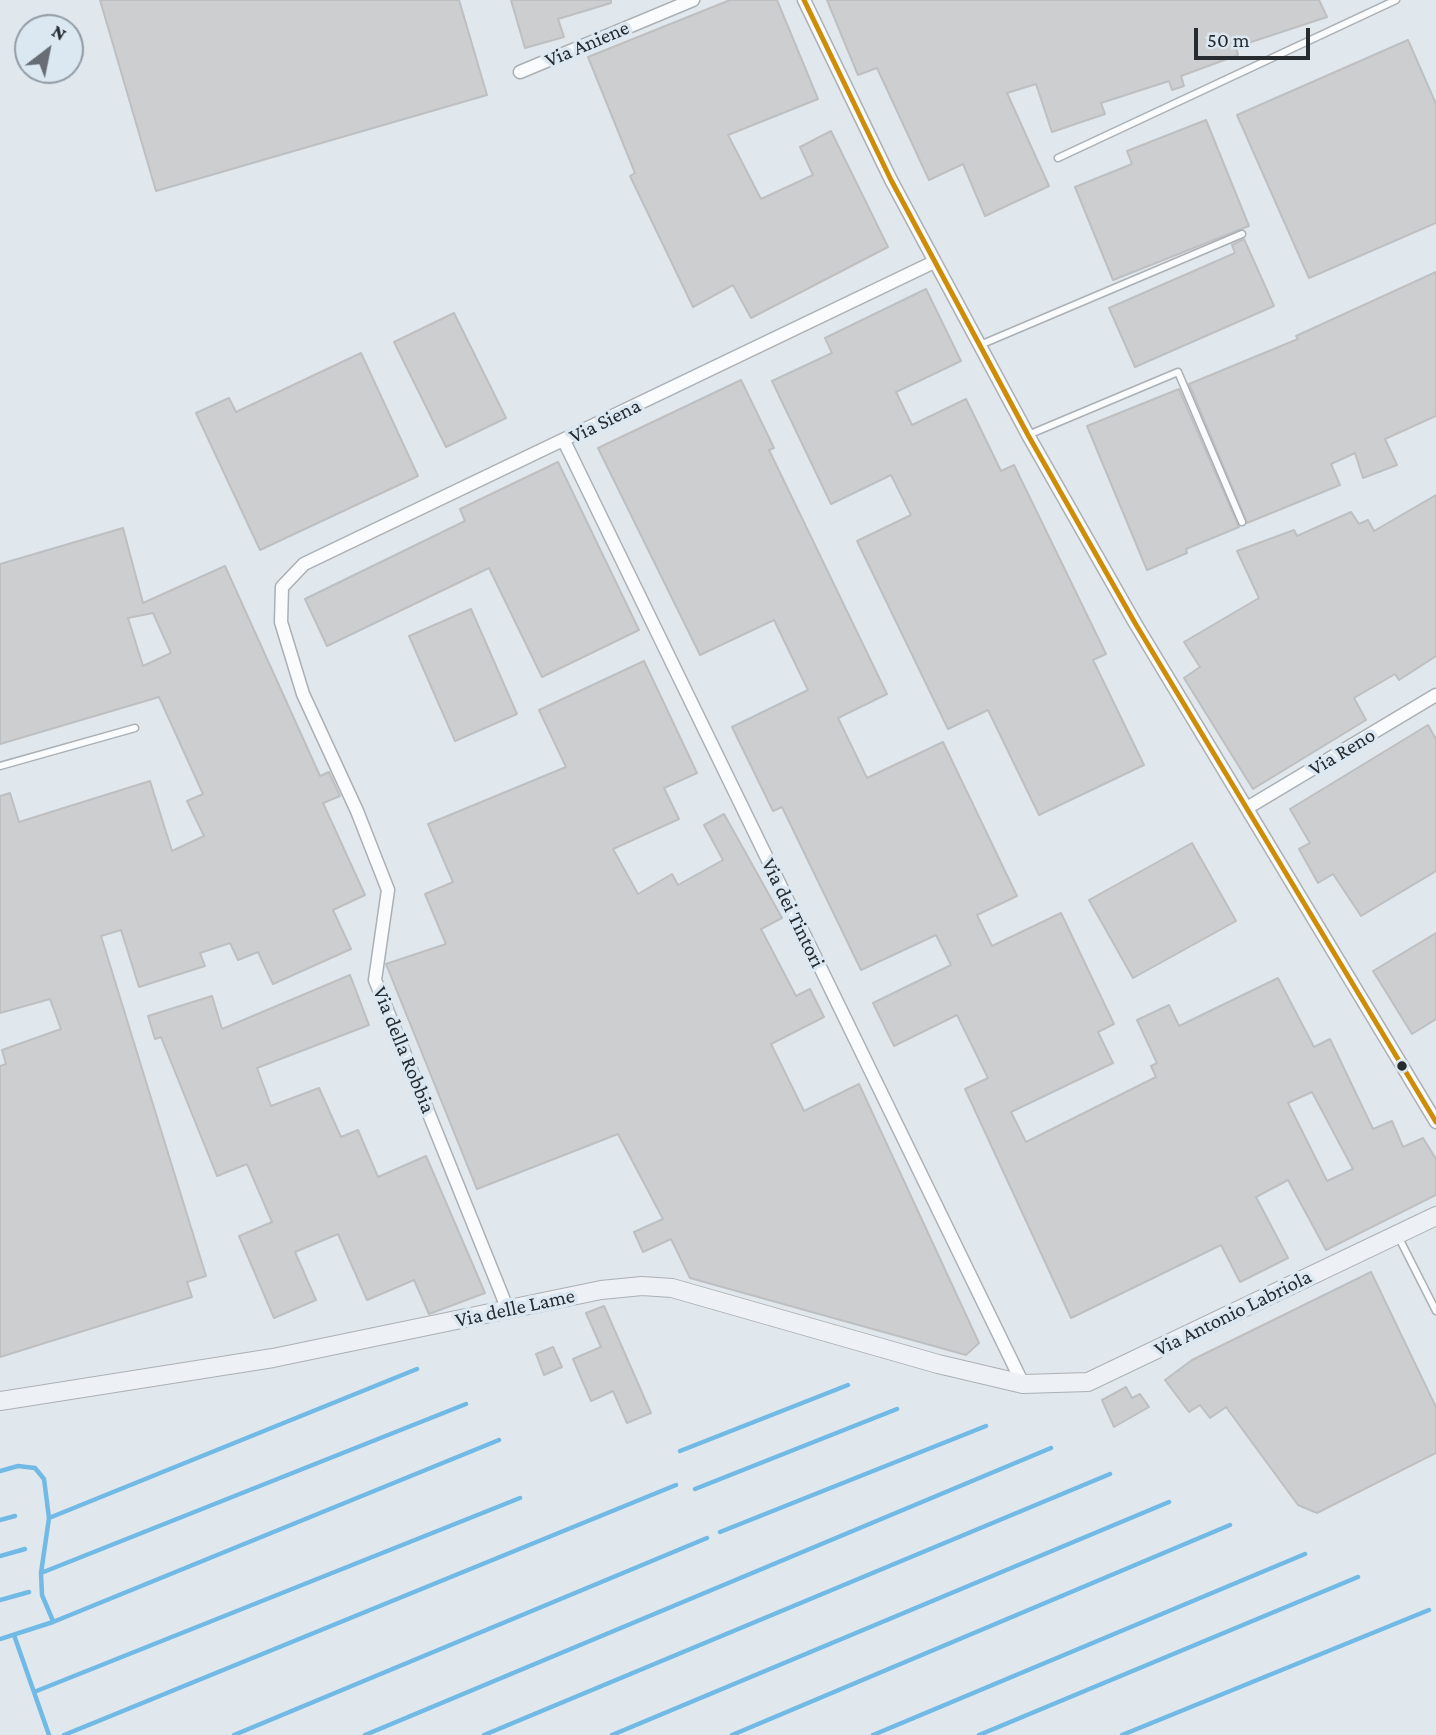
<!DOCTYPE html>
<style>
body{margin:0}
#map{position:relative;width:1436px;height:1735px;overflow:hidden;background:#e0e7ed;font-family:"Crimson Pro",serif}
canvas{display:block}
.north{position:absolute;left:14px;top:14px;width:70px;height:70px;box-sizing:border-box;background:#dbe8f2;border:2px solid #939ca4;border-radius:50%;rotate:32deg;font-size:19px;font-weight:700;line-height:28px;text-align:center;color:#262b2f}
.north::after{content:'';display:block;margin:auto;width:24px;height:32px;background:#676d72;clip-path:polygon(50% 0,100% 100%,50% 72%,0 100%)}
.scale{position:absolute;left:1194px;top:28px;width:116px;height:32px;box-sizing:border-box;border:4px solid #262b2f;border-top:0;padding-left:9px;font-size:21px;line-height:24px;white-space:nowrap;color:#262b2f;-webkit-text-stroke:5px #dbe8f2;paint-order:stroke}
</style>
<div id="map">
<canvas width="1436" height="1735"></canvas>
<div class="north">N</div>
<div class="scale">50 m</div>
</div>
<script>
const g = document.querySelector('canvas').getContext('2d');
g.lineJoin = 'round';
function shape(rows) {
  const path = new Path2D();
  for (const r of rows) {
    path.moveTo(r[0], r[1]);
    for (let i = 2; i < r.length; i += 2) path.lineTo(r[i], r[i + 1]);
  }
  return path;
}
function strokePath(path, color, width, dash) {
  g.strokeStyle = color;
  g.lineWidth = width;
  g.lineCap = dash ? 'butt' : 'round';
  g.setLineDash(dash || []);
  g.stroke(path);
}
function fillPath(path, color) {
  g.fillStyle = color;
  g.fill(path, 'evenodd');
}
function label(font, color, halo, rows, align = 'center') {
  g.font = font + ' "Crimson Pro",serif';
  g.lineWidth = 7;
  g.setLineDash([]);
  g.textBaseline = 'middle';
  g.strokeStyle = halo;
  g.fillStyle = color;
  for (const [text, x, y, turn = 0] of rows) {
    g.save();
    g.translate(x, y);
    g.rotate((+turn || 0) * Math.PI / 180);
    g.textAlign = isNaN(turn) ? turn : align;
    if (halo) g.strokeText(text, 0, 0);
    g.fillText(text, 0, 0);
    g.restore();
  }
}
strokePath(shape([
 [680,1451,848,1385],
 [0,1471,18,1466,35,1468,44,1479,49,1518,41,1573,42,1595,53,1621],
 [695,1489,897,1409],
 [49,1518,417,1369],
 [0,1520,15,1516],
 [720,1532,986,1426],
 [0,1556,25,1549],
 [41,1573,466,1404],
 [0,1600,29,1592],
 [14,1635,49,1735],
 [0,1639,53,1622,499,1440],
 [34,1692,520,1498],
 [64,1735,676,1485],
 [234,1735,707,1538],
 [365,1735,1051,1448],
 [484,1735,1110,1474],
 [612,1735,1169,1502],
 [732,1735,1230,1525],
 [873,1735,1305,1554],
 [979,1735,1358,1577],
 [1122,1735,1429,1610]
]), '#71bae6', 4.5);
const building = shape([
 [100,0,459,0,487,95,156,191,100,0],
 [511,0,611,0,611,3,558,19,564,37,525,48,511,0],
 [730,0,777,0,818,99,728,135,761,199,813,175,800,147,831,131,888,247,751,318,733,285,693,307,630,176,635,173,588,57,730,0],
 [827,0,1319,0,1327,17,1236,47,1238,55,1181,76,1184,86,1172,90,1169,81,1101,103,1105,114,1052,132,1036,84,1007,93,1049,186,985,216,963,164,929,180,877,68,858,75,827,0],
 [1408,40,1436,104,1436,223,1309,278,1237,115,1408,40],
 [1206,120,1249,226,1113,280,1075,187,1132,164,1127,151,1206,120],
 [1244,239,1274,306,1135,367,1109,308,1235,253,1232,245,1244,239],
 [1436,272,1436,416,1385,439,1397,465,1363,478,1355,453,1331,464,1340,485,1247,523,1189,384,1298,339,1296,336,1436,272],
 [926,289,961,361,896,392,912,425,966,399,1001,471,1014,465,1106,654,1093,660,1144,765,1039,815,988,710,948,729,857,541,911,515,891,475,831,504,772,381,832,353,825,338,926,289],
 [454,313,506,418,446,447,394,342,454,313],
 [361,353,418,476,260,550,196,413,229,398,236,412,361,353],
 [741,380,774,448,769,450,887,694,838,718,867,778,943,742,1017,896,977,915,992,946,1061,913,1114,1024,1098,1032,1113,1063,1011,1112,1026,1142,1156,1077,1151,1066,1157,1063,1137,1020,1169,1005,1179,1026,1278,978,1314,1047,1330,1039,1373,1129,1392,1121,1403,1147,1423,1138,1436,1159,1436,1195,1326,1250,1288,1180,1256,1197,1288,1258,1240,1282,1221,1245,1071,1318,965,1089,988,1078,957,1015,894,1046,873,1003,951,965,936,935,861,970,782,807,773,811,732,727,808,690,774,620,700,655,598,448,741,380],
 [1312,1092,1353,1169,1327,1181,1288,1103,1312,1092],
 [1179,389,1239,527,1186,549,1187,553,1147,570,1087,426,1179,389],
 [558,462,639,630,542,677,489,568,327,646,305,599,465,521,460,509,558,462],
 [1436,495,1436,656,1399,680,1395,674,1354,698,1366,720,1253,789,1184,678,1200,667,1184,642,1259,598,1237,551,1294,530,1297,536,1351,512,1359,524,1368,520,1374,531,1436,495],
 [123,528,143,603,225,566,320,776,329,772,340,796,323,803,365,895,333,910,351,949,273,984,258,952,238,960,230,943,200,953,205,966,139,987,121,930,101,936,206,1276,187,1282,192,1297,0,1357,0,1066,6,1064,2,1050,61,1029,50,999,0,1013,0,796,10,793,19,822,150,781,172,851,204,836,187,801,203,794,159,697,0,744,0,564,123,528],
 [153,613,171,653,143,666,128,618,153,613],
 [471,609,517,714,455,741,409,636,471,609],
 [644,661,697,773,664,788,679,819,613,849,638,894,672,874,678,885,723,860,704,825,724,814,782,918,761,929,796,996,810,989,824,1017,771,1044,804,1111,859,1084,979,1343,966,1355,690,1278,671,1239,643,1252,634,1232,663,1219,618,1134,477,1189,386,964,446,944,425,894,453,882,428,824,566,767,539,710,644,661],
 [1428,725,1436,739,1436,871,1361,916,1333,874,1318,883,1299,849,1310,843,1290,809,1428,725],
 [1192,843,1236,921,1133,978,1089,900,1192,843],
 [1436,933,1436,1019,1412,1034,1373,971,1436,933],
 [350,975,369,1025,257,1068,271,1106,319,1088,341,1137,358,1130,378,1177,426,1156,485,1293,429,1314,414,1280,367,1300,338,1234,295,1252,316,1300,274,1318,239,1236,272,1222,247,1164,217,1176,161,1037,155,1039,148,1016,212,996,222,1029,350,975],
 [1371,1272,1436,1407,1436,1453,1317,1513,1298,1505,1226,1407,1210,1418,1200,1405,1189,1412,1165,1380,1192,1360,1371,1272],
 [604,1306,651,1413,627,1423,613,1391,591,1401,573,1359,601,1347,586,1313,604,1306],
 [553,1347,562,1367,544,1375,536,1354,553,1347],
 [1126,1387,1132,1398,1140,1394,1149,1407,1114,1427,1102,1400,1126,1387]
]);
fillPath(building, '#cdcecf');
strokePath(building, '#bebfc0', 2);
const lane = shape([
 [1058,158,1396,0],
 [980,345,1242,234],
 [1028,435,1178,372,1242,522],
 [0,766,135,728],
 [1399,1238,1436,1311]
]);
const street = shape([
 [804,0,891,180,1028,435,1135,623,1436,1122],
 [520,72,693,0],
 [564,441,1023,1384],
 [1247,808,1436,695],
 [508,1310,375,980,388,890,357,811,303,694,281,622,282,587,304,564,934,262]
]);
const secondary = shape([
 [0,1401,273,1358,601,1290,642,1286,672,1288,938,1364,1023,1384,1088,1382,1436,1216]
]);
strokePath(lane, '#abb0b4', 9);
strokePath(street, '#abb0b4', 15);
strokePath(secondary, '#abb0b4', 20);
strokePath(lane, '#fafbfc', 6);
strokePath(street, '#fafbfc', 12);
strokePath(secondary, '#edf1f5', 18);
strokePath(shape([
 [804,0,891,180,1028,435,1135,623,1436,1122]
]), '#cd8d09', 5);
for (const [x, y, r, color] of [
 [1402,1066,6,"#262b2f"]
]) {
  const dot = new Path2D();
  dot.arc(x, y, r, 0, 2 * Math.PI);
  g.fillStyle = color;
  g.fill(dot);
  strokePath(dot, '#dbe8f2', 2.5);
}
label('21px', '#262b2f', '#dbe8f2', [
 ["Via Aniene",587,44,-23],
 ["Via Siena",605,421,-26],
 ["Via Reno",1342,752,-31],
 ["Via dei Tintori",793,913,64],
 ["Via della Robbia",404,1050,68],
 ["Via delle Lame",515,1308,-12],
 ["Via Antonio Labriola",1233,1313,-26]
]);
</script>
